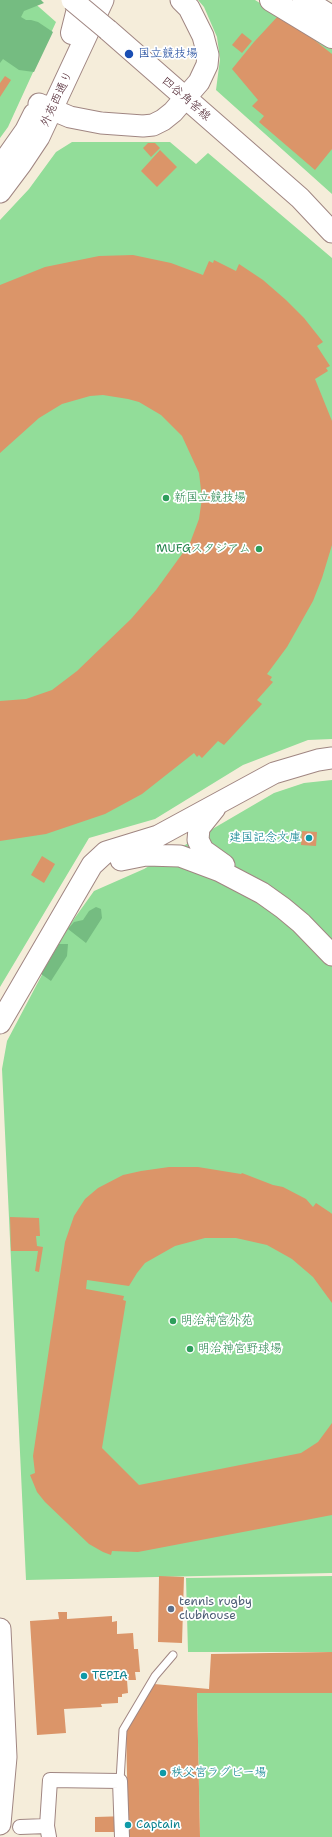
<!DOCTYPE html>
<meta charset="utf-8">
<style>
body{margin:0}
canvas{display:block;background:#f5edda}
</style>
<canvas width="332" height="1837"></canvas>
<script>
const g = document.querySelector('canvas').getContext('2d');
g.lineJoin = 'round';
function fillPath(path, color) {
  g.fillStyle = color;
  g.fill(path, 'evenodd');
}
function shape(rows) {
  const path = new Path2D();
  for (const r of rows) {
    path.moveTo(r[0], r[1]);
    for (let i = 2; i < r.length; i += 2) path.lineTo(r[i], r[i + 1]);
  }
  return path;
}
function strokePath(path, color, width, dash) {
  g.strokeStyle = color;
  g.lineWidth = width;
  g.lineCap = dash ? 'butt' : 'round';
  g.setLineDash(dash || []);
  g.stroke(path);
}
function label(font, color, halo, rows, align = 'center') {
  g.font = font + ' "Shantell Sans","Klee One",sans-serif';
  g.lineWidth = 3.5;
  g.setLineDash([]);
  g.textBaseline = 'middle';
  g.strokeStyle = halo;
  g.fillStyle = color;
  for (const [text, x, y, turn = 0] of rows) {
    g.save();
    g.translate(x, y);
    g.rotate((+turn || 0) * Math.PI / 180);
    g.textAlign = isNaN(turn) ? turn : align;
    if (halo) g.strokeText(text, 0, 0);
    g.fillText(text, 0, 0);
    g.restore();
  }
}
fillPath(shape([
 [0,0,31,0,56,22,8,127,0,138],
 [198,0,255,0,332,48,332,194,216,90,220,59,217,37,204,7],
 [72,142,170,142,196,164,208,153,332,258,332,739,308,740,243,765,155,819,89,838,0,987,0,220,29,189,56,152],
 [332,780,332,1573,26,1580,2,1069,7,1041,64,933,94,891,144,869,274,793,304,783],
 [332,1576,332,1652,188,1652,186,1578],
 [197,1693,332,1693,332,1837,200,1837]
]), '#92dd99');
fillPath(shape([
 [0,0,41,0,44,3,24,11,21,17,26,20,31,20,38,22,53,32,34,72,19,70,3,59,0,63],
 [96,907,101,909,102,918,86,943,68,929,74,922,83,920,89,911],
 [59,944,68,944,67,956,51,981,41,974]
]), '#75bc81');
fillPath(shape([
 [278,16,303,31,332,54,332,149,315,170,259,122,264,116,252,106,258,100,232,69,254,42],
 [242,33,252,41,242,53,232,45],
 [5,76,11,80,0,97,0,83],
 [148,143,155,143,160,148,151,157,143,148],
 [160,150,177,167,157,187,141,171],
 [133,255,171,263,203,275,209,261,213,263,214,260,236,271,239,264,263,280,286,300,304,318,323,342,317,346,330,366,326,368,328,371,315,379,332,421,332,545,322,578,313,601,287,647,267,674,272,677,270,680,273,682,257,700,262,704,224,745,218,741,202,758,199,755,197,757,194,753,142,794,105,814,46,834,0,841,0,701,26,699,52,690,77,671,131,619,156,590,190,543,199,519,202,498,199,473,182,436,161,415,139,402,128,399,103,395,90,396,62,404,39,418,0,453,0,285,45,267,99,256],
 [302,831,317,832,316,846,301,845],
 [42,856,55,864,44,883,31,875],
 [169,1167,198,1167,241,1174,242,1173,273,1185,283,1187,306,1199,313,1207,316,1203,331,1213,332,1214,332,1303,313,1277,292,1259,267,1245,236,1238,205,1238,175,1246,145,1263,137,1273,129,1286,87,1280,86,1289,124,1296,123,1300,126,1301,102,1448,139,1485,301,1453,318,1442,332,1423,332,1515,138,1552,112,1551,111,1555,103,1552,89,1544,45,1502,37,1492,30,1475,35,1473,33,1456,65,1242,74,1216,85,1199,98,1188,123,1175,141,1171],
 [10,1217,39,1218,40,1236,36,1236,37,1246,43,1247,39,1272,35,1271,38,1251,11,1251],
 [159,1576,184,1577,182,1643,158,1642],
 [58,1612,67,1612,67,1619,112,1616,112,1622,117,1621,117,1634,133,1633,134,1649,138,1649,140,1672,135,1672,136,1680,127,1680,128,1693,122,1694,122,1697,118,1697,118,1703,101,1704,102,1707,64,1709,66,1733,37,1735,30,1621,59,1619],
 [332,1652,332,1693,197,1693,200,1837,128,1837,128,1832,95,1832,95,1817,128,1816,126,1731,154,1684,209,1689,211,1654]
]), '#db9569');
const lane = shape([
 [120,1781,123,1730,155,1676,173,1655]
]);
const street = shape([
 [47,1826,50,1780,120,1781,122,1837],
 [20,1827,47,1826,49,1837]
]);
const secondary = shape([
 [108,30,300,198,332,232],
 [39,104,70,117,101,123,143,126,153,125,163,120,173,112,199,82,207,65,208,55,203,36,189,8,181,0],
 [0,167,26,130,34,114],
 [0,192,21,164,39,137,103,0],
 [215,808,199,828,198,840,203,850,224,865],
 [121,860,146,855,180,856,220,871,262,893,283,908,301,923,332,955],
 [0,1023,92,865,106,852,158,836,274,773,318,760,332,758],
 [0,1629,6,1757,0,1824]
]);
const highway = shape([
 [271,0,332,37],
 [304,0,332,17],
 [72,33,77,13,82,0]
]);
strokePath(lane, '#a08682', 9);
strokePath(street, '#a08682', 16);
strokePath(secondary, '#a08682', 23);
strokePath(highway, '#a08682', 24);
strokePath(lane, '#fff', 7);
strokePath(street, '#fff', 14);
strokePath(secondary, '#fff', 21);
strokePath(highway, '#fff', 22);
const secondaryBridge = shape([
 [72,0,108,30]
]);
strokePath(secondaryBridge, '#a08682', 23, []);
strokePath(secondaryBridge, '#fff', 21);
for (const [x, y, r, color] of [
 [129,54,5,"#1a4fb4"],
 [166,498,4,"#2e9e5b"],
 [259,549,4,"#2e9e5b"],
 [309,838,4,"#0f9aa8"],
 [173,1321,4,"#2e9e5b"],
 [190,1349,4,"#2e9e5b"],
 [171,1609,4,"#5c6f8a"],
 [84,1676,4,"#0f9aa8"],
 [163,1773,4,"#0f9aa8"],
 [128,1825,4,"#0f9aa8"]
]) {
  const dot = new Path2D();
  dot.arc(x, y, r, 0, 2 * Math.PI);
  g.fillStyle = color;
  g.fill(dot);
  strokePath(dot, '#fff', 1.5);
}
label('12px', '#164399', '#fff', [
 ["国立競技場",138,54]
], 'left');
label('12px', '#4a1f2b', '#fff', [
 ["外苑西通り",57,99,-65],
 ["四谷角筈線",186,99,41]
]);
label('12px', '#27864d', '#fff', [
 ["新国立競技場",174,498],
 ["MUFGスタジアム",251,549,"right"],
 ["明治神宮外苑",181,1321],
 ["明治神宮野球場",198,1349]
], 'left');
label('12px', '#0d838f', '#fff', [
 ["建国記念文庫",301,838,"right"],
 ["TEPIA",92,1676],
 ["秩父宮ラグビー場",171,1773],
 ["Captain",136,1825]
], 'left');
label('12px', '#4e5e75', '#fff', [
 ["tennis rugby",179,1602],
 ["clubhouse",179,1616]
], 'left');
</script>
